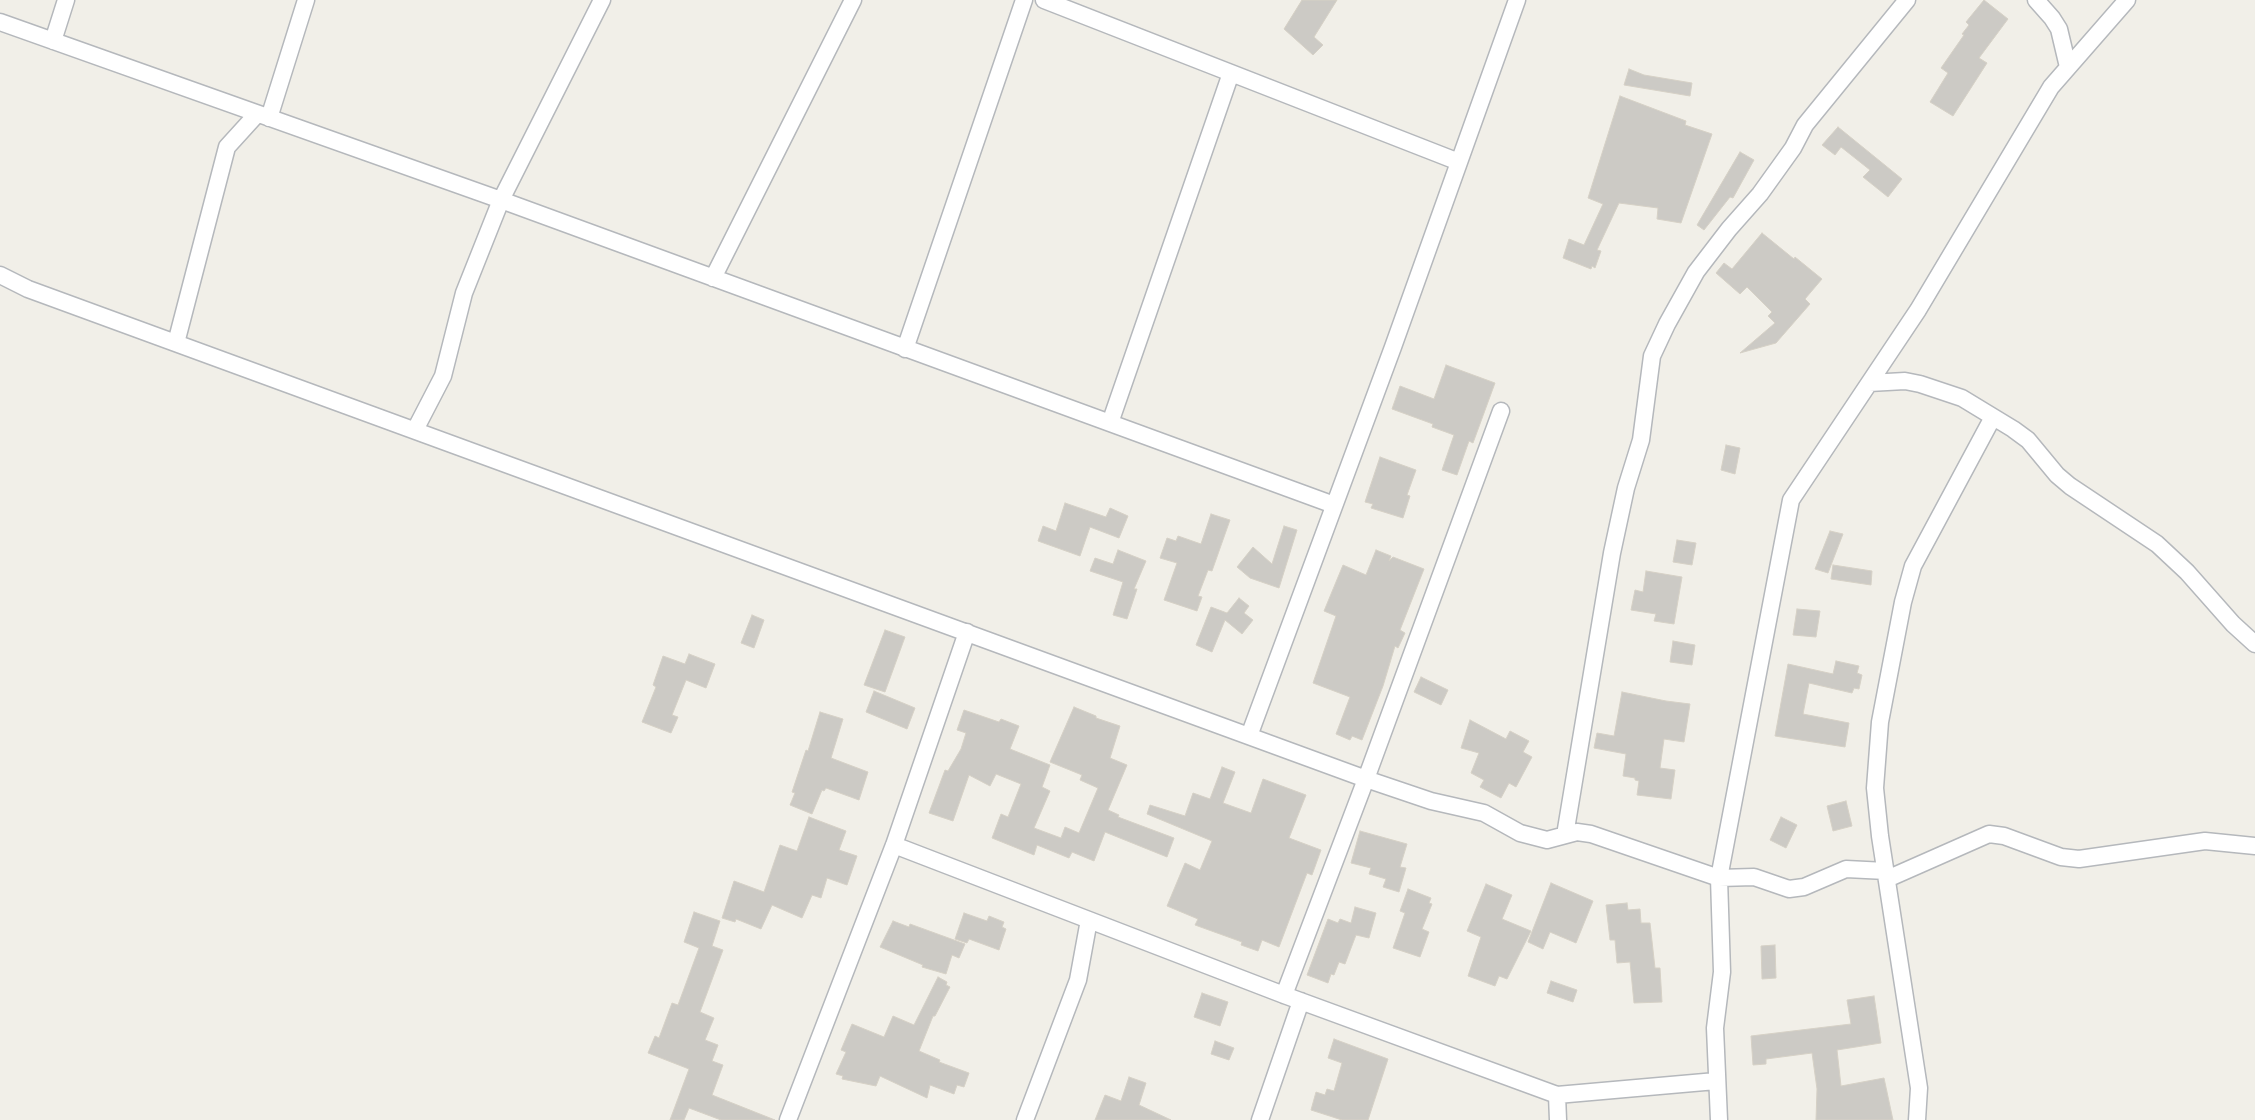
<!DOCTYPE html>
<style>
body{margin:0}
canvas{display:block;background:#f1efe8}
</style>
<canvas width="2255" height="1120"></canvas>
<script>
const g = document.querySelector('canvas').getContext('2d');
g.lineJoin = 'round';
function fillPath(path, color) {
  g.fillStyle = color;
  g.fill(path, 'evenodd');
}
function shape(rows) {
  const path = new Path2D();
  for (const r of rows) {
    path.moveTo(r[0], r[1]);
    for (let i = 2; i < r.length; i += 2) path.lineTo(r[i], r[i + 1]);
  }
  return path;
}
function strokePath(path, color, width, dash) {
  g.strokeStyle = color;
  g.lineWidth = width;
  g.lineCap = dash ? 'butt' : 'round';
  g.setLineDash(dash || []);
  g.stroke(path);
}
const building = shape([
 [1302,0,1337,0,1314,37,1323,45,1313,55,1284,29,1302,0],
 [1984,0,2008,19,1979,58,1987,63,1953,116,1930,102,1948,73,1941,68,1964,35,1962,34,1969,25,1966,22,1984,0],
 [1629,69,1644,75,1692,83,1690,96,1624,85,1629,69],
 [1620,96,1686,121,1685,125,1712,134,1681,223,1657,219,1658,208,1619,203,1597,250,1601,251,1595,268,1592,266,1591,269,1563,258,1569,239,1584,245,1603,204,1588,198,1620,96],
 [1838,127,1902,179,1888,197,1863,177,1870,170,1841,147,1835,155,1822,145,1838,127],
 [1740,152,1754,160,1733,198,1730,197,1704,230,1697,225,1740,152],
 [1762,233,1794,259,1795,257,1822,279,1805,299,1810,304,1776,343,1740,353,1775,323,1768,316,1772,312,1747,287,1740,294,1716,273,1724,263,1732,269,1762,233],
 [1446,365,1495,383,1473,443,1469,441,1457,475,1442,470,1454,435,1432,427,1433,424,1392,409,1400,386,1434,399,1446,365],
 [1726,445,1740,448,1735,474,1721,470,1726,445],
 [1380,457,1416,470,1407,495,1410,496,1403,518,1371,508,1373,504,1365,502,1380,457],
 [1065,503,1106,517,1110,508,1128,516,1119,538,1090,527,1080,556,1038,541,1043,526,1056,531,1065,503],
 [1211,514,1230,520,1212,571,1208,570,1198,596,1202,597,1197,611,1164,600,1177,563,1160,558,1167,538,1176,541,1178,536,1201,544,1211,514],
 [1284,526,1297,530,1279,588,1250,578,1237,567,1253,547,1272,564,1284,526],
 [1830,531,1843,534,1828,573,1815,569,1830,531],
 [1677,540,1696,543,1692,565,1673,562,1677,540],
 [1118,550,1146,561,1134,589,1137,589,1127,619,1113,615,1123,582,1090,571,1095,558,1113,564,1118,550],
 [1376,550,1391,556,1389,561,1393,557,1424,569,1400,630,1405,633,1398,648,1395,646,1383,686,1362,740,1352,736,1350,740,1336,734,1350,697,1313,683,1336,616,1324,611,1343,565,1366,575,1376,550],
 [1833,565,1872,571,1871,585,1831,579,1833,565],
 [1646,571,1682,577,1674,624,1654,621,1656,614,1631,610,1635,590,1643,592,1646,571],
 [1239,598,1249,606,1244,613,1253,620,1242,634,1225,620,1212,652,1196,645,1211,607,1227,613,1239,598],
 [1797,609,1820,611,1816,637,1793,635,1797,609],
 [752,615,764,620,754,648,741,643,752,615],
 [885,630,905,637,885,692,864,685,885,630],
 [1673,641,1695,645,1692,665,1670,662,1673,641],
 [689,654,715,664,706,688,686,680,672,715,678,717,671,733,642,722,656,687,653,685,663,656,685,664,689,654],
 [1836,661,1859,666,1857,673,1862,675,1859,689,1854,688,1852,693,1809,683,1803,714,1849,723,1845,747,1775,736,1788,664,1833,674,1836,661],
 [1421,677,1448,690,1441,705,1414,692,1421,677],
 [874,691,915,708,907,729,866,712,874,691],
 [1622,692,1666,701,1690,704,1684,742,1664,739,1660,768,1675,770,1671,799,1637,795,1639,781,1635,780,1635,778,1623,776,1626,754,1594,748,1597,733,1614,736,1622,692],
 [1074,707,1096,716,1096,718,1120,726,1110,758,1127,765,1108,810,1119,815,1118,817,1174,838,1167,857,1105,832,1094,861,1072,852,1069,858,1037,845,1034,855,992,838,1001,814,1008,817,1021,784,996,774,990,786,969,775,953,821,929,813,945,770,948,771,961,749,966,733,957,730,964,710,999,722,1001,719,1019,726,1010,749,1050,765,1042,787,1050,791,1034,828,1061,838,1065,827,1079,833,1098,788,1080,780,1082,775,1050,762,1074,707],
 [820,712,843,719,831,758,868,772,859,800,826,788,824,791,822,790,812,814,790,805,795,793,792,792,806,750,808,751,820,712],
 [1470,720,1506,739,1510,731,1529,741,1523,752,1532,757,1516,787,1509,783,1501,798,1480,787,1484,780,1471,773,1479,753,1461,748,1470,720],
 [1222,767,1235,772,1223,803,1251,813,1263,779,1306,795,1289,838,1321,850,1312,875,1307,873,1279,947,1262,940,1258,951,1241,945,1242,942,1195,925,1198,919,1167,906,1185,863,1200,870,1212,841,1147,814,1150,805,1185,816,1193,793,1210,799,1222,767],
 [1846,801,1852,826,1833,831,1827,806,1846,801],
 [809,817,846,831,839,850,857,856,847,885,827,878,821,898,812,895,802,918,772,905,761,929,736,919,735,922,722,918,734,881,764,892,780,845,797,851,809,817],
 [1781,817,1797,825,1786,848,1770,840,1781,817],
 [1360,831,1407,844,1400,867,1406,868,1399,892,1383,887,1386,879,1369,874,1371,868,1351,863,1360,831],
 [1551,883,1593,901,1576,943,1550,932,1543,949,1528,942,1551,883],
 [1486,884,1512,895,1502,919,1531,931,1507,979,1499,976,1495,986,1468,976,1481,937,1467,931,1486,884],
 [1408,889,1431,898,1429,903,1432,904,1422,929,1429,932,1420,957,1393,948,1405,913,1400,911,1408,889],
 [1627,903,1628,910,1640,909,1641,923,1650,923,1655,968,1660,968,1662,1002,1634,1003,1630,962,1617,963,1615,940,1610,940,1606,905,1627,903],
 [1355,907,1376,913,1369,938,1356,935,1345,964,1339,962,1334,975,1331,974,1328,983,1307,975,1328,919,1338,923,1340,919,1351,923,1355,907],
 [694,912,720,921,712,946,723,950,700,1012,714,1018,705,1040,718,1045,712,1061,723,1065,712,1095,775,1120,721,1120,689,1108,684,1120,670,1120,689,1069,648,1053,655,1036,659,1038,672,1003,678,1005,699,948,684,942,694,912],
 [964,913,987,921,989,916,1004,922,1002,927,1006,929,999,950,969,939,967,943,955,939,964,913],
 [893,921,909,927,910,924,965,944,959,958,952,955,946,974,922,967,923,965,880,947,893,921],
 [1775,945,1776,978,1762,979,1761,946,1775,945],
 [938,977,947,982,946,985,950,987,935,1016,933,1016,919,1051,940,1060,939,1062,969,1073,964,1087,957,1085,954,1094,930,1085,927,1098,880,1076,876,1086,842,1079,843,1076,836,1074,846,1052,841,1050,852,1024,884,1037,893,1016,914,1025,938,977],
 [1551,981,1577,990,1573,1002,1547,993,1551,981],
 [1202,993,1228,1002,1220,1026,1194,1017,1202,993],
 [1874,996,1881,1043,1837,1050,1841,1086,1884,1078,1893,1120,1816,1120,1817,1089,1812,1053,1766,1059,1766,1064,1753,1065,1751,1036,1851,1024,1847,1000,1874,996],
 [1334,1039,1388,1059,1368,1120,1342,1120,1311,1110,1316,1092,1325,1095,1327,1089,1334,1091,1342,1063,1328,1058,1334,1039],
 [1215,1041,1234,1048,1229,1060,1211,1054,1215,1041],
 [1129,1077,1146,1083,1139,1105,1171,1120,1095,1120,1105,1095,1121,1101,1129,1077]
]);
fillPath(building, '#cccac5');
strokePath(building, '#d6d1c6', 1);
const minor = shape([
 [1044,0,1459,162],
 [2036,0,2052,18,2059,29,2068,67],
 [0,22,501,200,1334,505],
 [53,41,66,0],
 [269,118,306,0],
 [0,275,28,289,1366,779,1431,801,1484,813,1520,833,1547,840,1577,832,1591,834,1719,878,1754,877,1789,889,1804,887,1846,869,1886,871],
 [713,278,853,0],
 [176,343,227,147,257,114],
 [905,349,1024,0],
 [1869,383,1905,381,1920,384,1962,398,2013,429,2028,440,2057,475,2070,486,2157,544,2187,572,2233,624,2255,644],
 [1110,423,1231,73],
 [415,430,443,376,464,293,501,200,602,0],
 [1249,736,1393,347,1517,0],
 [1565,835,1612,553,1626,488,1641,440,1652,356,1667,324,1696,272,1729,229,1760,194,1793,148,1805,125,1907,0],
 [894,845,1284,995,1557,1095,1716,1081],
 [1887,879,1989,834,2004,836,2061,857,2079,859,2205,841,2255,846],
 [1284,995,1366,779,1501,411],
 [1557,1095,1558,1120],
 [788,1120,894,845,967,632],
 [1025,1120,1078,980,1089,920],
 [1260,1120,1301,1001],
 [1719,1120,1715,1028,1722,972,1719,878,1791,500,1918,310,2051,87,2127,0],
 [1917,1120,1919,1088,1880,836,1875,788,1880,722,1903,602,1913,566,1993,417]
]);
strokePath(minor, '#b5b8bc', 19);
strokePath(minor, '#fff', 16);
</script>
